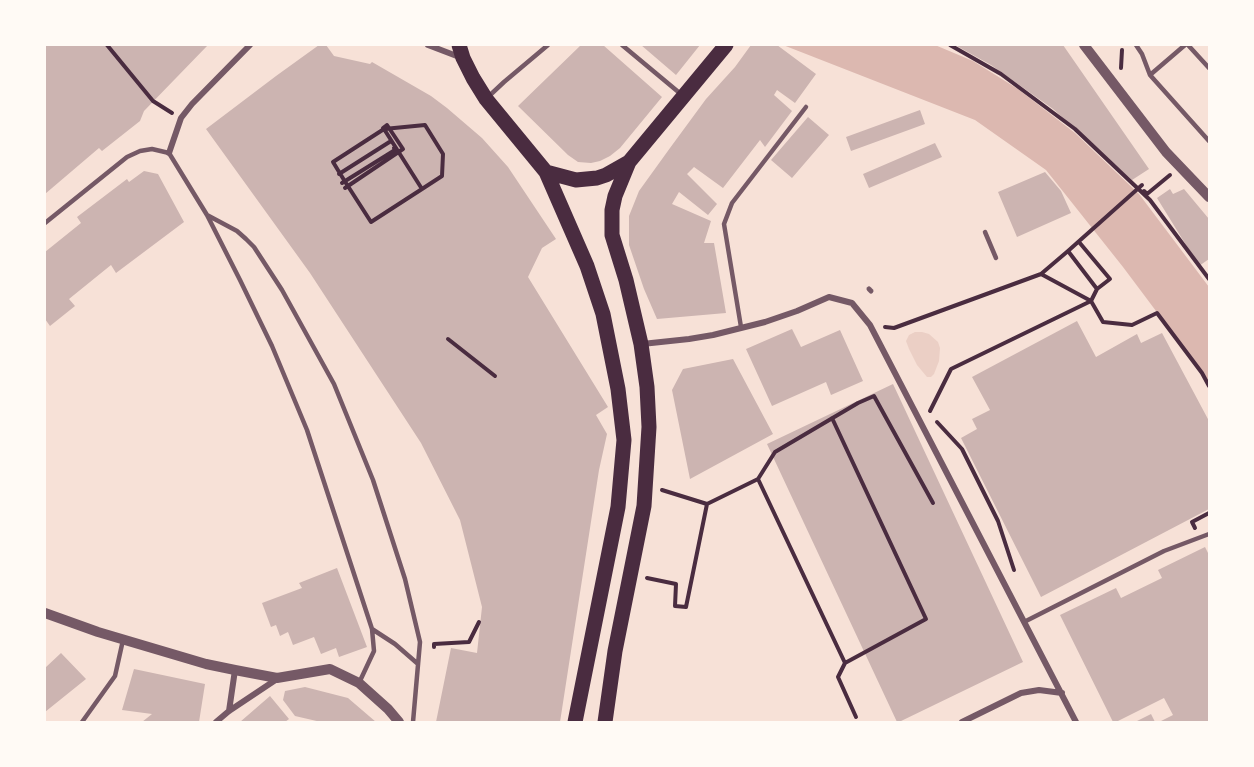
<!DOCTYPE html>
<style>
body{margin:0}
#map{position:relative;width:1254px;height:767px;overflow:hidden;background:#f7e1d7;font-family:"Open Sans",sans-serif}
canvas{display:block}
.frame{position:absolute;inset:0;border:46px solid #fffaf5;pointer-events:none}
</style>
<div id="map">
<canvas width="1254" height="767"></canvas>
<div class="frame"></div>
</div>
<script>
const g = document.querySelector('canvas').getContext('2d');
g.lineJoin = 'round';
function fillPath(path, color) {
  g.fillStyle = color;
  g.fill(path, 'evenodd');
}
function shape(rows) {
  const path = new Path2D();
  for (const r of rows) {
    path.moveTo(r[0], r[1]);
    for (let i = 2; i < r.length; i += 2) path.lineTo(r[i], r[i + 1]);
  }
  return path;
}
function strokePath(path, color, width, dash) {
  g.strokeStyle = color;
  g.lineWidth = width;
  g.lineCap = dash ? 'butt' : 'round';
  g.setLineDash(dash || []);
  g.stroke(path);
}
fillPath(shape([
 [915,332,922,332,929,334,938,342,940,348,939,361,934,374,931,377,927,377,917,365,909,349,906,341,909,335]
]), '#ebcfc5');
fillPath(shape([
 [783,45,935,45,973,61,1018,89,1075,133,1139,194,1209,287,1209,385,1201,371,1123,267,1046,170,975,120]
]), '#dcb8b0');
fillPath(shape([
 [45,45,208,45,144,111,140,121,102,151,99,148,45,194],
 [319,45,326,45,334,56,370,64,372,62,431,96,447,108,482,138,508,167,556,239,542,248,528,277,608,407,596,415,607,434,599,470,560,722,436,722,451,648,477,653,482,607,460,520,421,443,310,273,206,129,276,76],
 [581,45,603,45,662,97,620,148,610,156,600,161,591,163,578,162,568,155,518,106],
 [641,45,700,45,676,75],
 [751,45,777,45,816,74,795,103,777,90,774,95,792,111,765,147,760,140,723,188,694,167,687,174,717,204,708,215,679,192,672,204,711,221,704,243,714,243,726,313,657,319,644,289,629,245,629,216,639,191,670,148,706,99,735,67],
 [955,45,1063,45,1149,169,1132,180,1053,109,991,65],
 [920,110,925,124,851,151,846,137],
 [808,117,829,135,792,178,771,160],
 [935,143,942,157,869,188,863,174],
 [144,171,158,174,184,222,116,273,111,265,69,299,75,306,50,326,45,319,45,252,81,223,77,217,127,179,129,182],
 [1045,172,1061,191,1071,213,1017,237,998,192],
 [1170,189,1173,194,1184,189,1209,219,1209,259,1199,266,1157,198],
 [1077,321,1096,357,1137,334,1141,343,1162,333,1209,421,1209,509,1041,597,961,438,977,429,972,419,990,410,972,377],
 [792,329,801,347,840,330,863,381,831,395,826,382,772,406,746,349],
 [733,359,773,434,690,479,672,390,683,369],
 [893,384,1023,662,899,722,897,722,767,444],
 [1205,547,1209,555,1209,722,1159,722,1173,715,1164,698,1116,722,1113,722,1060,615,1116,588,1121,598,1162,578,1158,570],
 [337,568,367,647,339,657,336,648,321,654,314,637,293,645,288,632,280,636,276,625,271,627,262,603,302,588,299,583],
 [61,653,86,679,45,712,45,668],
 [134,669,205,684,199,722,142,722,152,714,122,710],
 [305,687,348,698,376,722,321,722,295,716,283,700,285,691],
 [270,696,289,719,285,722,240,722],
 [1151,714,1155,722,1135,722]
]), '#ccb4b1');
strokePath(shape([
 [107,45,153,101,172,113],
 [950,45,1001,74,1075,129,1150,200,1209,279],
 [1121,68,1122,50],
 [384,129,422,189,371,222,344,180,333,162,384,129,425,125,443,154,442,176,422,189],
 [339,174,391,141],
 [342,183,395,150,394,148],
 [345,188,403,149,387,125,383,128],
 [1144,191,1147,194,1170,175],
 [1068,251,1142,185],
 [1041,274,1068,251,1097,289,1110,279,1079,242],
 [885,327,894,328,1041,274,1091,301,1097,289],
 [448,339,495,376],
 [930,411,951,369,1091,301,1103,322,1132,325,1157,313,1202,373,1209,386],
 [937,422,962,449,998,521,1014,570],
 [758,479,845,663,926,619,832,418],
 [662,490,707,504,758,479,775,452,858,403,874,396,933,503],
 [1195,528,1192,522,1209,513],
 [647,578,676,584,675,606,686,607,707,504],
 [434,647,434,644,469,642,479,622],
 [845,663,838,677,856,717]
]), '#4a2c40', 4);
strokePath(shape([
 [622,45,682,95],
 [1136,45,1142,54,1150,75,1209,141],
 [1188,45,1209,68],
 [1150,75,1185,45],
 [488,97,504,82,548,45],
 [207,215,237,231,246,239,254,247,282,290,334,384,373,480,405,579,420,642,413,722],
 [45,223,127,157,140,151,152,149,169,153,207,215,240,280,272,346,307,430,372,629,374,651,359,683],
 [985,232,996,258],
 [741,327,724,224,732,203,806,107],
 [1024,622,1164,551,1209,534],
 [372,629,395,644,418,664],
 [82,722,115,676,123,640]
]), '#755966', 4.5);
strokePath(shape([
 [869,289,871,291]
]), '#755966', 5);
strokePath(shape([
 [428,45,462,58],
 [169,153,181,118,192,104,250,45],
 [642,344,689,339,713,335,765,322,797,311,829,297,852,303,870,325,1076,722],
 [229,711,235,670],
 [216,722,229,711,277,679],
 [962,722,1021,693,1039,690,1062,693]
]), '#755966', 6);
strokePath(shape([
 [1084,45,1166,152,1209,197],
 [45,613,98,632,206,664,235,670,277,678,330,669,359,683,388,709,399,722]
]), '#755966', 10);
strokePath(shape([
 [459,45,463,58,473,78,486,99,546,172,587,266,603,314,618,389,624,440,618,507,575,722],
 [546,172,576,180,597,178,606,175,629,162],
 [605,722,615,651,644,506,649,427,647,387,641,344,626,280,612,235,612,210,615,196,629,162,726,45]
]), '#4a2c40', 15);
</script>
